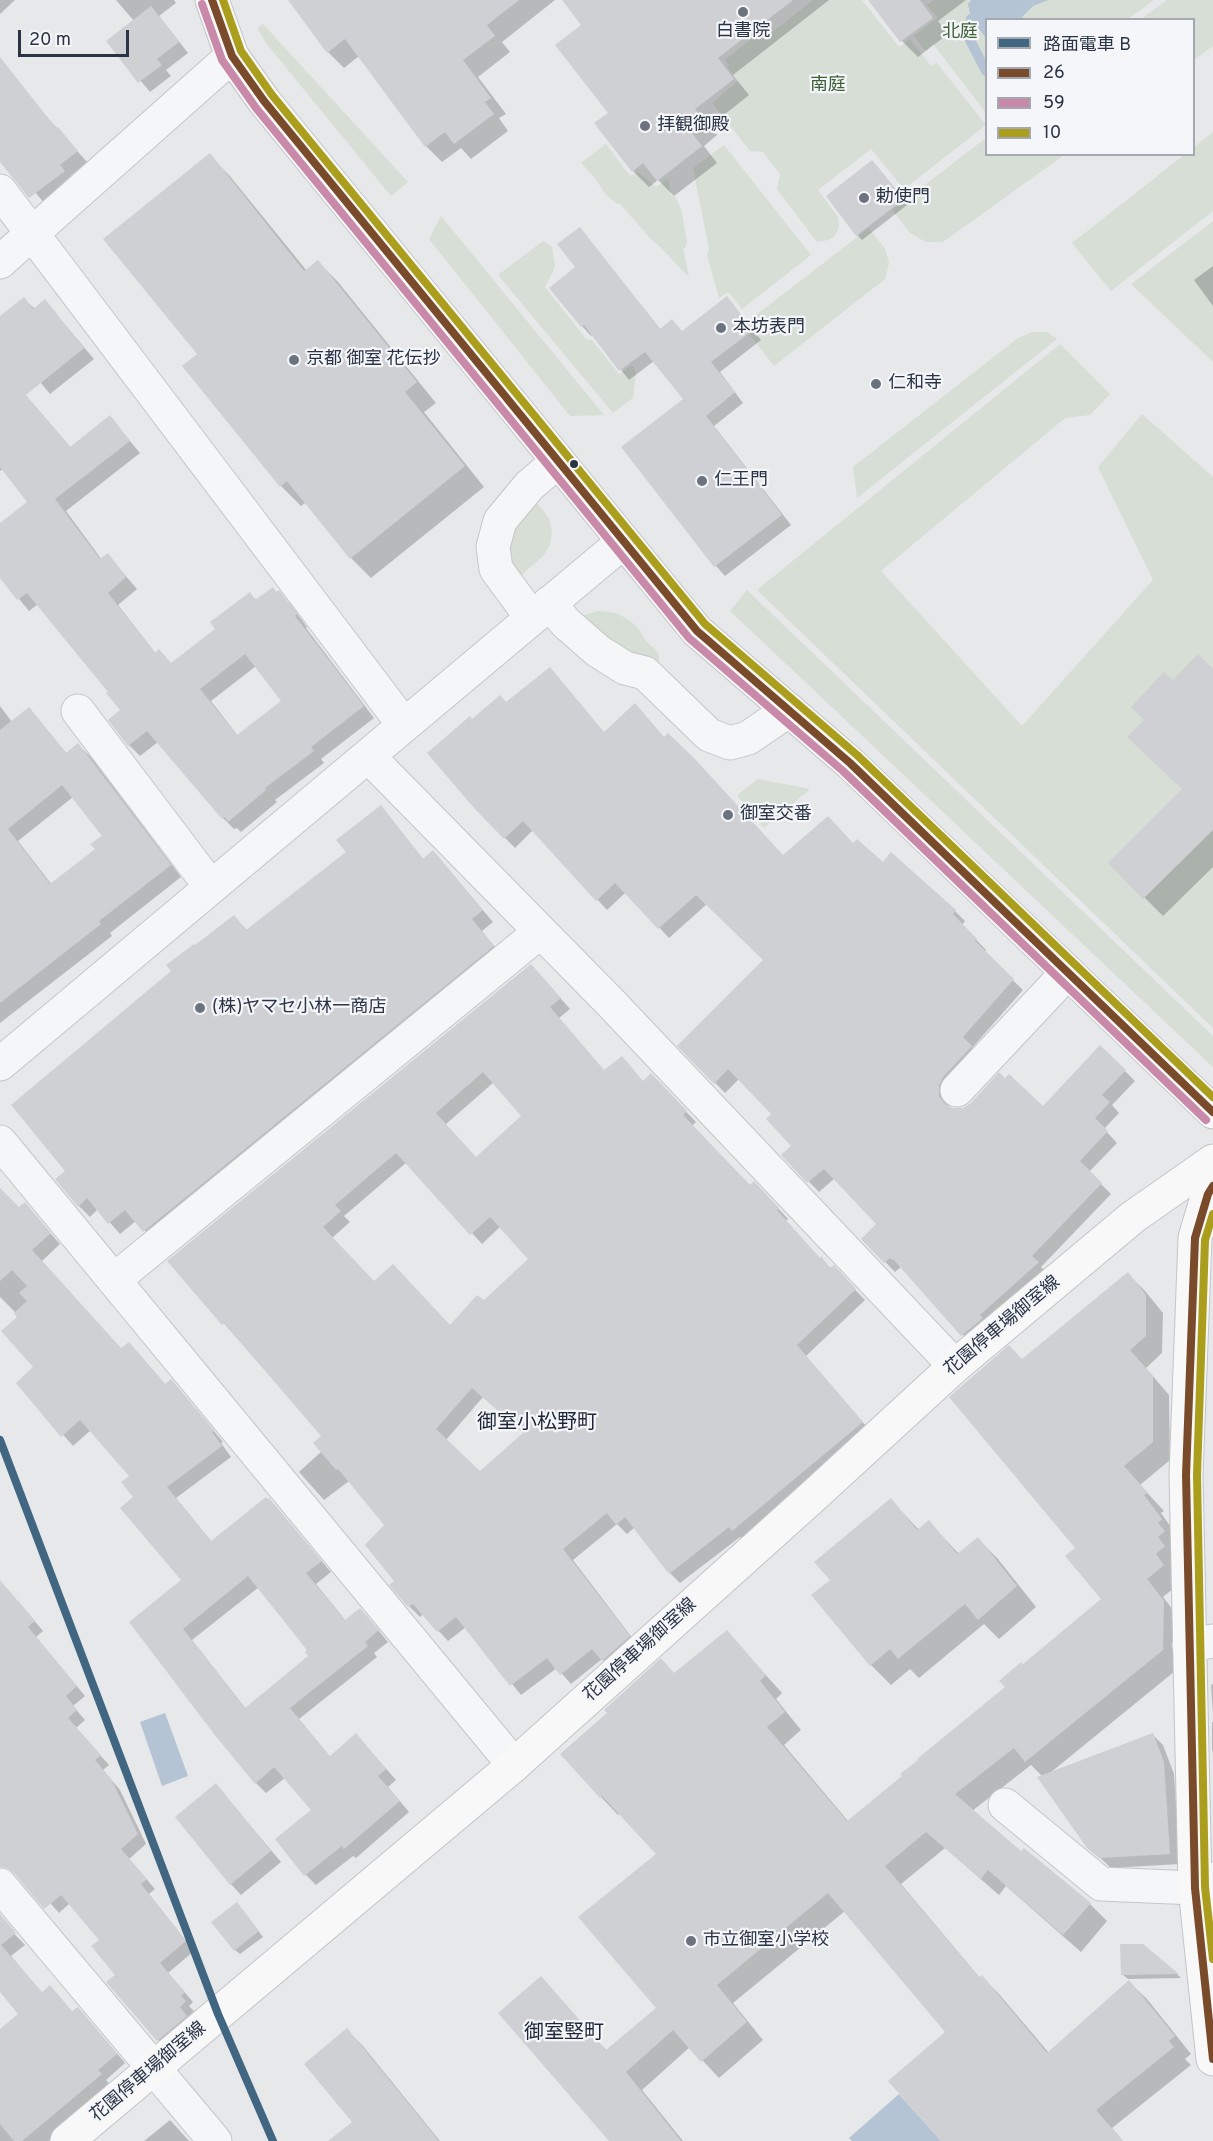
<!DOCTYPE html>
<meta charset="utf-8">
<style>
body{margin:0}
#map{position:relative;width:1213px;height:2141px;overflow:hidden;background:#e6e8ea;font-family:Overpass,"Noto Sans JP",sans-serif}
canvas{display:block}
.legend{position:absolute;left:985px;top:18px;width:210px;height:138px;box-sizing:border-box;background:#f4f6f9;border:2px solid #a4a8b1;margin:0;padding:8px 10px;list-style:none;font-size:18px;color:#2b3445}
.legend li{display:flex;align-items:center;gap:12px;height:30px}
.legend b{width:30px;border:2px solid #a4a8b1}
.scale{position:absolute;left:18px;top:30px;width:111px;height:27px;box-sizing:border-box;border:3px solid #2b3445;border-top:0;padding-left:8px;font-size:18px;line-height:21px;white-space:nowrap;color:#2b3445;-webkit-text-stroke:4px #f4f6f9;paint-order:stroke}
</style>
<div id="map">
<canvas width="1213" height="2141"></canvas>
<ul class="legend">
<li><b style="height:8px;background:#406681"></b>路面電車 B</li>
<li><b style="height:8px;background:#7a4b2a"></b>26</li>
<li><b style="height:8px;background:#c989a9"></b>59</li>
<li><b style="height:8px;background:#aa9e1c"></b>10</li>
</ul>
<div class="scale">20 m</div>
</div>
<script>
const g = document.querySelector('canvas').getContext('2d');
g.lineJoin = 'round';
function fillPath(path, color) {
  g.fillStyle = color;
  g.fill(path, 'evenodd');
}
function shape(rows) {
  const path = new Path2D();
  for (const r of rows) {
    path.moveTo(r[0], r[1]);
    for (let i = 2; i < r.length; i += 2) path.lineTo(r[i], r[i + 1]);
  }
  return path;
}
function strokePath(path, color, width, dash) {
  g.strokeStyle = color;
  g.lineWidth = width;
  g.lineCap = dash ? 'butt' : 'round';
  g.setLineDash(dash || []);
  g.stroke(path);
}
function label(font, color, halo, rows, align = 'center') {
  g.font = font + ' Overpass,"Noto Sans JP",sans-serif';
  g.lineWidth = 4.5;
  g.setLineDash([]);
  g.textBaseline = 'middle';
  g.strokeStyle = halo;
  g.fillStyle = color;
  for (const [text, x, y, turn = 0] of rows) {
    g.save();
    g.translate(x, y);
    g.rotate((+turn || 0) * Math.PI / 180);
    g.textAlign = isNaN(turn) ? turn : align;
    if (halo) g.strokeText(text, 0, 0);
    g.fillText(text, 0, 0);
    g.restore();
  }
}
fillPath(shape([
 [813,0,862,0,899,47,910,39,931,66,937,63,986,125,904,189,871,149,818,190,838,217,839,227,835,236,828,240,817,242,777,189,780,174,763,152,750,151,712,103,738,81,727,67,729,65,725,60,755,36,763,34,766,37],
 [934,0,1154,0,1128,19,986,20,986,113,933,44,925,51,914,36,937,18,927,5],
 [1167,0,1213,0,1213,46,1194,60,1194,20,1141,19],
 [263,24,408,182,391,196,266,43,257,28],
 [1213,132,1213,211,1111,291,1072,243,1184,155,1194,154,1194,147],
 [986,138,986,154,1064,155,943,242,926,242,910,233,892,210],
 [606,144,630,176,638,172,656,187,668,179,671,195,676,198,681,209,687,242,685,248,683,249,689,277,657,244,651,239,620,204,616,203,605,194,595,178,581,163],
 [724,145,811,255,742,309,728,292,719,298,707,255,709,249,693,168],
 [441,216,604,415,570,416,429,239],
 [1213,221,1213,362,1131,284],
 [869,228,885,249,889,263,885,279,774,366,749,334,753,330,747,322],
 [543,241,552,247,555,267,545,287,586,339,592,340,619,374,632,365,636,372,633,398,613,413,498,275],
 [1032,332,1047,332,1057,339,857,498,853,467,1018,338],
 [1060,344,1110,394,1090,415,1065,418,881,571,1022,726,1153,580,1098,467,1142,414,1213,477,1213,1028,757,590],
 [533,498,549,518,552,531,550,545,544,555,514,582,504,536],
 [747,590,1213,1036,1213,1067,730,611],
 [598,611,616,613,629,620,639,629,646,641,659,653,659,662,657,668,634,652,627,655,578,622,584,615],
 [758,779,810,789,764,828,737,795]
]), '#d6ded6');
fillPath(shape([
 [971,0,1048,0,1033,6,1020,19,986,20,986,38,971,19,968,4],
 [165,1713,188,1776,162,1786,140,1722],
 [899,2094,941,2141,852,2141,849,2138]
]), '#b4c4d5');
fillPath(shape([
 [0,0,15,0,0,14],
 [116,0,174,0,176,3,159,16,188,53,166,70,171,76,150,92,108,42,134,21],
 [290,0,555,0,502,42,510,52,478,77,506,114,499,118,508,131,471,159,461,148,442,162,426,146,359,56,344,68,328,52],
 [564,0,829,0,733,75,749,95,710,126,717,135,704,146,717,163,674,196,658,180,649,187,633,171,610,113,583,25],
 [870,0,966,0,938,21,948,34,918,57,902,41],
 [0,99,39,108,87,162,70,176,74,182,45,204,0,150],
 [209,155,229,175,307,271,318,262,338,282,436,403,424,412,484,487,371,578,351,558,306,502,301,506,281,486,199,355],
 [877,166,907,205,862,240,857,235],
 [580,229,661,330,683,332,727,298,761,340,720,372,743,403,714,426,791,525,725,576,716,566,623,447,685,399,654,361,629,380,593,334,591,336,582,326,577,267],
 [1213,266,1213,306,1194,280],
 [24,299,35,309,45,301,94,359,50,394,0,333,0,318],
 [30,400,71,448,110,417,140,453,66,511,102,560,108,555,137,589,118,605,156,654,172,664,217,629,250,594,257,601,278,592,290,604,307,627,306,628,374,718,321,759,324,763,275,800,277,802,241,832,237,828,234,829,223,818,158,742,140,756,129,745,123,710,110,692,38,604,29,611,0,576,0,525,29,502,3,469,0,471,0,402],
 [256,666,283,701,238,736,211,701],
 [1213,671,1213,867,1163,916,1110,863,1184,790,1146,720,1173,682],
 [506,704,604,733,664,739,783,857,853,845,883,864,916,875,955,911,965,921,962,925,986,950,984,952,1023,990,972,1048,981,1057,948,1096,949,1108,953,1110,1043,1108,1125,1071,1135,1081,1112,1105,1119,1113,1104,1129,1117,1143,1089,1172,1111,1194,1041,1267,1047,1273,972,1345,903,1268,901,1267,895,1272,863,1239,878,1224,835,1178,819,1192,783,1155,793,1146,773,1114,739,1079,725,1093,680,1046,765,960,707,904,669,938,626,892,607,910,533,830,515,848,475,807,472,721],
 [0,706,12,722,40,721,67,754,78,745,90,756,181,877,110,933,112,936,0,1023],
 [73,797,104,836,97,850,52,885,18,841],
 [381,807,424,860,443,863,493,922,482,931,503,957,155,1242,136,1221,120,1234,98,1209,90,1217,79,1206,67,1171,173,971,195,947,234,917,247,930,348,852],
 [541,976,570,1009,559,1018,605,1072,644,1082,651,1075,696,1122,692,1126,750,1186,764,1193,788,1219,786,1221,820,1259,832,1269,833,1267,865,1300,806,1356,872,1433,744,1540,740,1537,680,1583,670,1573,635,1527,627,1534,617,1524,573,1560,639,1647,613,1670,602,1659,571,1684,557,1668,521,1695,466,1627,448,1641,423,1614,420,1617,409,1606,392,1585,397,1581,386,1525,349,1481,324,1500,299,1472,322,1451,323,1436,169,1261],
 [494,1082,523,1116,476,1159,445,1125],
 [407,1162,482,1244,501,1226,530,1259,484,1302,450,1327,374,1283,332,1238,350,1222,344,1216],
 [483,1397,525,1434,480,1473,446,1440],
 [0,1190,19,1209,25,1204,60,1244,42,1261,122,1350,139,1354,166,1385,181,1392,223,1442,221,1443,231,1457,176,1498,212,1542,269,1500,331,1572,316,1584,346,1621,370,1620,388,1642,374,1653,377,1657,299,1719,330,1757,366,1746,396,1780,388,1787,409,1812,356,1858,353,1856,316,1885,306,1875,313,1810,285,1778,266,1793,256,1783,131,1622,183,1580,135,1497,131,1476,91,1430,73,1446,18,1383,35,1367,20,1317,0,1297],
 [259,1587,309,1650,310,1656,246,1709,192,1640],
 [1128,1274,1145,1291,1163,1313,1162,1353,1146,1368,1169,1395,1170,1460,1140,1485,1164,1511,1161,1513,1178,1537,1180,1583,1163,1597,1181,1620,1180,1667,1050,1773,1153,1735,1163,1745,1174,1774,1180,1864,1111,1868,1093,1851,1042,1776,1031,1765,972,1811,1021,1853,1090,1904,1107,1921,1081,1952,1006,1886,999,1895,945,1848,901,1884,980,1978,982,1977,999,1994,1049,2053,1129,1982,1147,1999,1191,2054,1185,2059,1191,2065,1112,2128,1123,2141,943,2141,947,2032,845,1911,733,2003,763,2040,719,2078,690,2047,642,2090,683,2141,611,2141,540,1978,607,2051,658,2008,658,1854,620,1813,618,1815,601,1797,562,1754,675,1674,727,1632,782,1693,776,1699,801,1730,784,1745,848,1821,904,1776,1007,1688,1023,1666,1103,1600,1077,1548,1022,1361],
 [891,1500,919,1530,929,1522,959,1554,978,1539,998,1559,1036,1607,999,1639,984,1624,919,1678,910,1669,891,1685,871,1665,813,1596,832,1580],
 [0,1599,18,1601,43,1631,36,1637,85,1696,73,1706,85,1720,76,1728,109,1765,103,1770,120,1790,146,1844,129,1859,155,1889,149,1894,194,1951,168,1973,193,2002,189,2006,194,2011,188,2017,195,2025,167,2049,158,2040,117,1975,101,1940,70,1903,59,1913,0,1846],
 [1213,1684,1213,1714,1211,1685],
 [1212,1722,1213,1722,1213,1753,1212,1749],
 [216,1785,281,1862,241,1895,231,1884],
 [241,1909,263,1937,240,1954,235,1950],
 [0,1919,25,1945,11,1956,42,1993,73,2013,86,2017,125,2063,106,2080,114,2089,49,2141,0,2141,0,2031,20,2014,0,1990],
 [1143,1945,1178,1975,1181,1978,1128,1979,1123,1975],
 [347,2030,362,2045,440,2141,356,2141],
 [170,2120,189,2141,144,2141]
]), '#0003');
strokePath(shape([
 [971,19,970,40,986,71]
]), '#b4c4d5', 10);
fillPath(shape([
 [288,0,519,0,487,25,495,36,463,60,491,98,485,102,494,114,454,144,445,132,425,147,345,39,327,53],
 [562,0,793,0,718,58,734,79,695,109,703,119,689,129,702,146,657,181,643,163,632,172,594,123,608,113,555,45,581,25],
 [868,0,920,0,933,18,900,42],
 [151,6,179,42,157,59,162,65,138,83,106,41],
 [0,57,56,128,58,127,78,151,60,165,65,171,29,198,0,162],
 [210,153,304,271,318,260,417,382,405,392,465,466,350,559,287,481,280,487,182,366,197,354,103,239],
 [872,160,904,199,856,236,826,196],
 [580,227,660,329,672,319,682,331,727,296,753,330,711,362,735,392,706,416,782,515,714,567,621,447,683,399,645,352,619,371,584,325,581,327,549,288,575,267,557,244],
 [24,297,33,309,45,299,84,348,26,395,70,447,110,415,130,441,55,499,100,559,108,553,126,577,108,593,155,653,159,649,171,663,215,629,210,622,250,592,255,600,273,587,276,592,279,590,297,614,295,616,364,706,311,747,314,751,265,788,266,790,228,822,225,817,222,819,147,731,128,746,108,720,120,710,106,693,108,692,27,593,17,600,0,578,0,523,27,502,0,467,0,316],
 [245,654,281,701,237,735,200,689],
 [1198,654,1213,669,1213,830,1143,899,1108,863,1182,789,1127,737,1144,720,1131,707,1164,672,1173,680],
 [550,667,604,732,635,703,664,737,668,733,694,758,783,855,828,816,853,843,857,839,883,862,891,852,956,910,953,914,977,939,975,941,1014,979,963,1037,972,1046,943,1077,939,1085,939,1096,945,1104,953,1108,963,1108,971,1103,999,1072,1005,1078,1009,1074,1043,1106,1100,1045,1126,1070,1102,1095,1110,1102,1095,1118,1108,1131,1080,1161,1102,1183,1032,1256,1039,1262,980,1315,983,1318,961,1336,893,1259,892,1260,890,1258,884,1263,861,1239,876,1224,824,1169,807,1183,781,1155,791,1146,766,1119,771,1114,728,1069,714,1084,677,1046,763,960,696,895,658,929,615,883,596,901,523,821,504,839,474,808,427,753,470,716,472,719,500,695,506,702],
 [29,707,66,753,78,743,171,865,99,921,101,924,0,1003,0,730],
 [62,785,102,836,90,844,95,849,50,884,8,829],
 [381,805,423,859,433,850,483,910,472,919,494,946,143,1232,125,1210,108,1224,87,1198,78,1207,55,1179,65,1171,11,1105,171,971,166,965,194,944,195,945,234,915,246,930,346,852,336,840],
 [531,964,561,998,550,1007,604,1070,622,1056,643,1081,651,1073,687,1111,683,1115,750,1185,754,1181,779,1208,777,1210,820,1258,821,1256,830,1268,834,1265,856,1289,797,1345,863,1422,732,1531,729,1527,669,1574,625,1517,616,1525,607,1513,563,1549,630,1636,602,1661,592,1649,560,1675,547,1658,510,1686,456,1617,437,1632,413,1604,408,1607,389,1585,394,1581,365,1545,384,1525,338,1469,336,1470,313,1443,321,1436,224,1323,222,1325,167,1261],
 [483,1072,521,1116,476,1157,436,1113],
 [396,1153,470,1235,490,1217,528,1259,484,1300,477,1295,450,1325,393,1264,374,1281,323,1227,341,1211,335,1205],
 [472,1388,523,1433,480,1471,436,1429],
 [0,1188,19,1207,25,1202,51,1233,32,1250,121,1348,129,1342,165,1384,171,1379,214,1430,212,1432,222,1446,167,1487,211,1541,266,1497,267,1499,269,1498,322,1561,306,1573,345,1620,360,1608,379,1630,365,1642,368,1646,290,1708,330,1756,356,1733,386,1769,378,1776,400,1801,344,1849,342,1846,304,1876,275,1839,311,1810,274,1767,255,1784,214,1734,129,1622,181,1580,120,1508,133,1497,121,1482,129,1476,80,1420,61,1437,16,1383,33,1367,1,1331,17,1317,14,1313,27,1301,19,1293,27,1286,12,1270,0,1281],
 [248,1576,307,1650,305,1652,308,1656,245,1708,183,1629],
 [1128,1272,1146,1295,1146,1336,1130,1350,1153,1376,1153,1442,1124,1466,1148,1493,1144,1495,1162,1519,1158,1523,1165,1531,1158,1537,1165,1546,1156,1554,1164,1565,1147,1579,1164,1601,1163,1650,1025,1762,1014,1748,955,1794,1021,1851,1024,1848,1091,1903,1063,1935,988,1870,981,1879,926,1832,885,1866,979,1977,982,1975,1047,2053,1129,1980,1175,2036,1169,2041,1174,2047,1096,2110,1123,2141,941,2141,888,2081,945,2032,828,1893,717,1985,747,2022,701,2062,673,2030,626,2072,681,2141,609,2141,498,2013,541,1976,606,2050,656,2008,578,1917,656,1854,602,1796,600,1798,560,1754,607,1713,604,1710,661,1658,674,1673,727,1630,766,1675,760,1681,785,1712,767,1727,847,1821,902,1776,900,1774,918,1760,917,1759,1005,1687,999,1681,1021,1662,1023,1664,1101,1599,1065,1556,1075,1548,949,1397,1009,1345,1022,1359],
 [891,1498,917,1530,929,1520,957,1554,978,1537,1017,1586,978,1620,965,1604,898,1659,890,1649,870,1666,811,1595,830,1580,814,1562],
 [0,1580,35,1621,28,1627,77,1686,66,1696,77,1710,68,1718,101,1755,95,1760,111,1779,138,1834,121,1849,147,1879,141,1884,186,1941,160,1963,185,1992,181,1996,186,2001,180,2007,187,2016,157,2041,106,1982,115,1975,91,1946,99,1940,61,1895,44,1909,14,1873,7,1868,0,1867],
 [1153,1733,1164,1762,1170,1854,1099,1858,1087,1848,1037,1777],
 [216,1783,271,1851,230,1885,175,1817],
 [237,1902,259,1931,234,1951,211,1922],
 [0,1914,16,1933,1,1945,42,1992,50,1985,72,2011,78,2007,117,2054,98,2070,102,2074,22,2141,14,2141,0,2124,0,2029,18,2014,0,1992],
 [1120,1944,1143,1944,1179,1974,1121,1975],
 [347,2028,439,2141,328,2141,352,2122,304,2064]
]), '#ced0d3');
const minor = shape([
 [0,191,404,725],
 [0,262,232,56],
 [549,603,566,623,598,651,625,668,645,673,709,735,730,743,748,738,789,710],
 [532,618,496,569,493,547,500,521,529,486,558,461],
 [78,711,211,887],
 [368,756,610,1002,955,1366],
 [0,1064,623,542],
 [957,1090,1068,972],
 [0,1142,514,1765],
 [114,1280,540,932],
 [1189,1645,1213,1641],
 [1005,1805,1101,1884,1195,1888,1213,1879],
 [0,1885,215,2141]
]);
const major = shape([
 [212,0,232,56,264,101,697,631,850,763,1213,1112],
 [1213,1186,1208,1194,1195,1238,1186,1475,1195,1888,1213,2059],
 [67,2141,514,1765,809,1500,955,1366,1133,1217,1213,1161]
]);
strokePath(minor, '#c4c6c8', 35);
strokePath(major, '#c2c5c8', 35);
strokePath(minor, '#f5f6f7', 33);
strokePath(major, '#f8f8f8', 33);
strokePath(shape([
 [212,0,232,56,264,101,697,631,850,763,1213,1112],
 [1213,1186,1208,1194,1195,1238,1186,1475,1195,1888,1213,2059]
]), '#7a4b2a', 8);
strokePath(shape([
 [202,4,222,60,256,108,689,638,843,771,1206,1120]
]), '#c989a9', 8);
strokePath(shape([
 [223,0,241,51,272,95,705,624,857,755,1213,1097],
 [1213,1214,1205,1240,1197,1475,1205,1887,1213,1959]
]), '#aa9e1c', 8);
strokePath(shape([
 [0,1440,218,2014,273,2141]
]), '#406681', 8);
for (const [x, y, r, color] of [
 [743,12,6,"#6c737f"],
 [645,126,6,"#6c737f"],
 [864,198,6,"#6c737f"],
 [721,328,6,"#6c737f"],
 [294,360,6,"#6c737f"],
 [876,384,6,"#6c737f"],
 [574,464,5,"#2b3445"],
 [702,481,6,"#6c737f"],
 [728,815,6,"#6c737f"],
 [200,1008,6,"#6c737f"],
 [691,1941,6,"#6c737f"]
]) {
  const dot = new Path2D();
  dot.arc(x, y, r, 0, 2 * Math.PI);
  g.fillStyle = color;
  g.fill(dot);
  strokePath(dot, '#f4f6f9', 2);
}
label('18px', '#2b3445', '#f4f6f9', [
 ["白書院",743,32,"center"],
 ["拝観御殿",657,126],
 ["勅使門",876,198],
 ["本坊表門",733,328],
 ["京都 御室 花伝抄",306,360],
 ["仁和寺",888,384],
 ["仁王門",714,481],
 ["御室交番",740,815],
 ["(株)ヤマセ小林一商店",212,1008],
 ["市立御室小学校",703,1941]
], 'left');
label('18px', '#3f6138', '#f4f6f9', [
 ["北庭",960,33],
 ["南庭",828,86]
]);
label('18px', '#2b3445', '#f4f6f9', [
 ["花園停車場御室線",1003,1327,-40],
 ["花園停車場御室線",641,1651,-42],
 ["花園停車場御室線",149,2073,-40]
]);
label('20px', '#1d2536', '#f4f6f9', [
 ["御室小松野町",537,1424],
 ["御室竪町",564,2034]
]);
</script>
